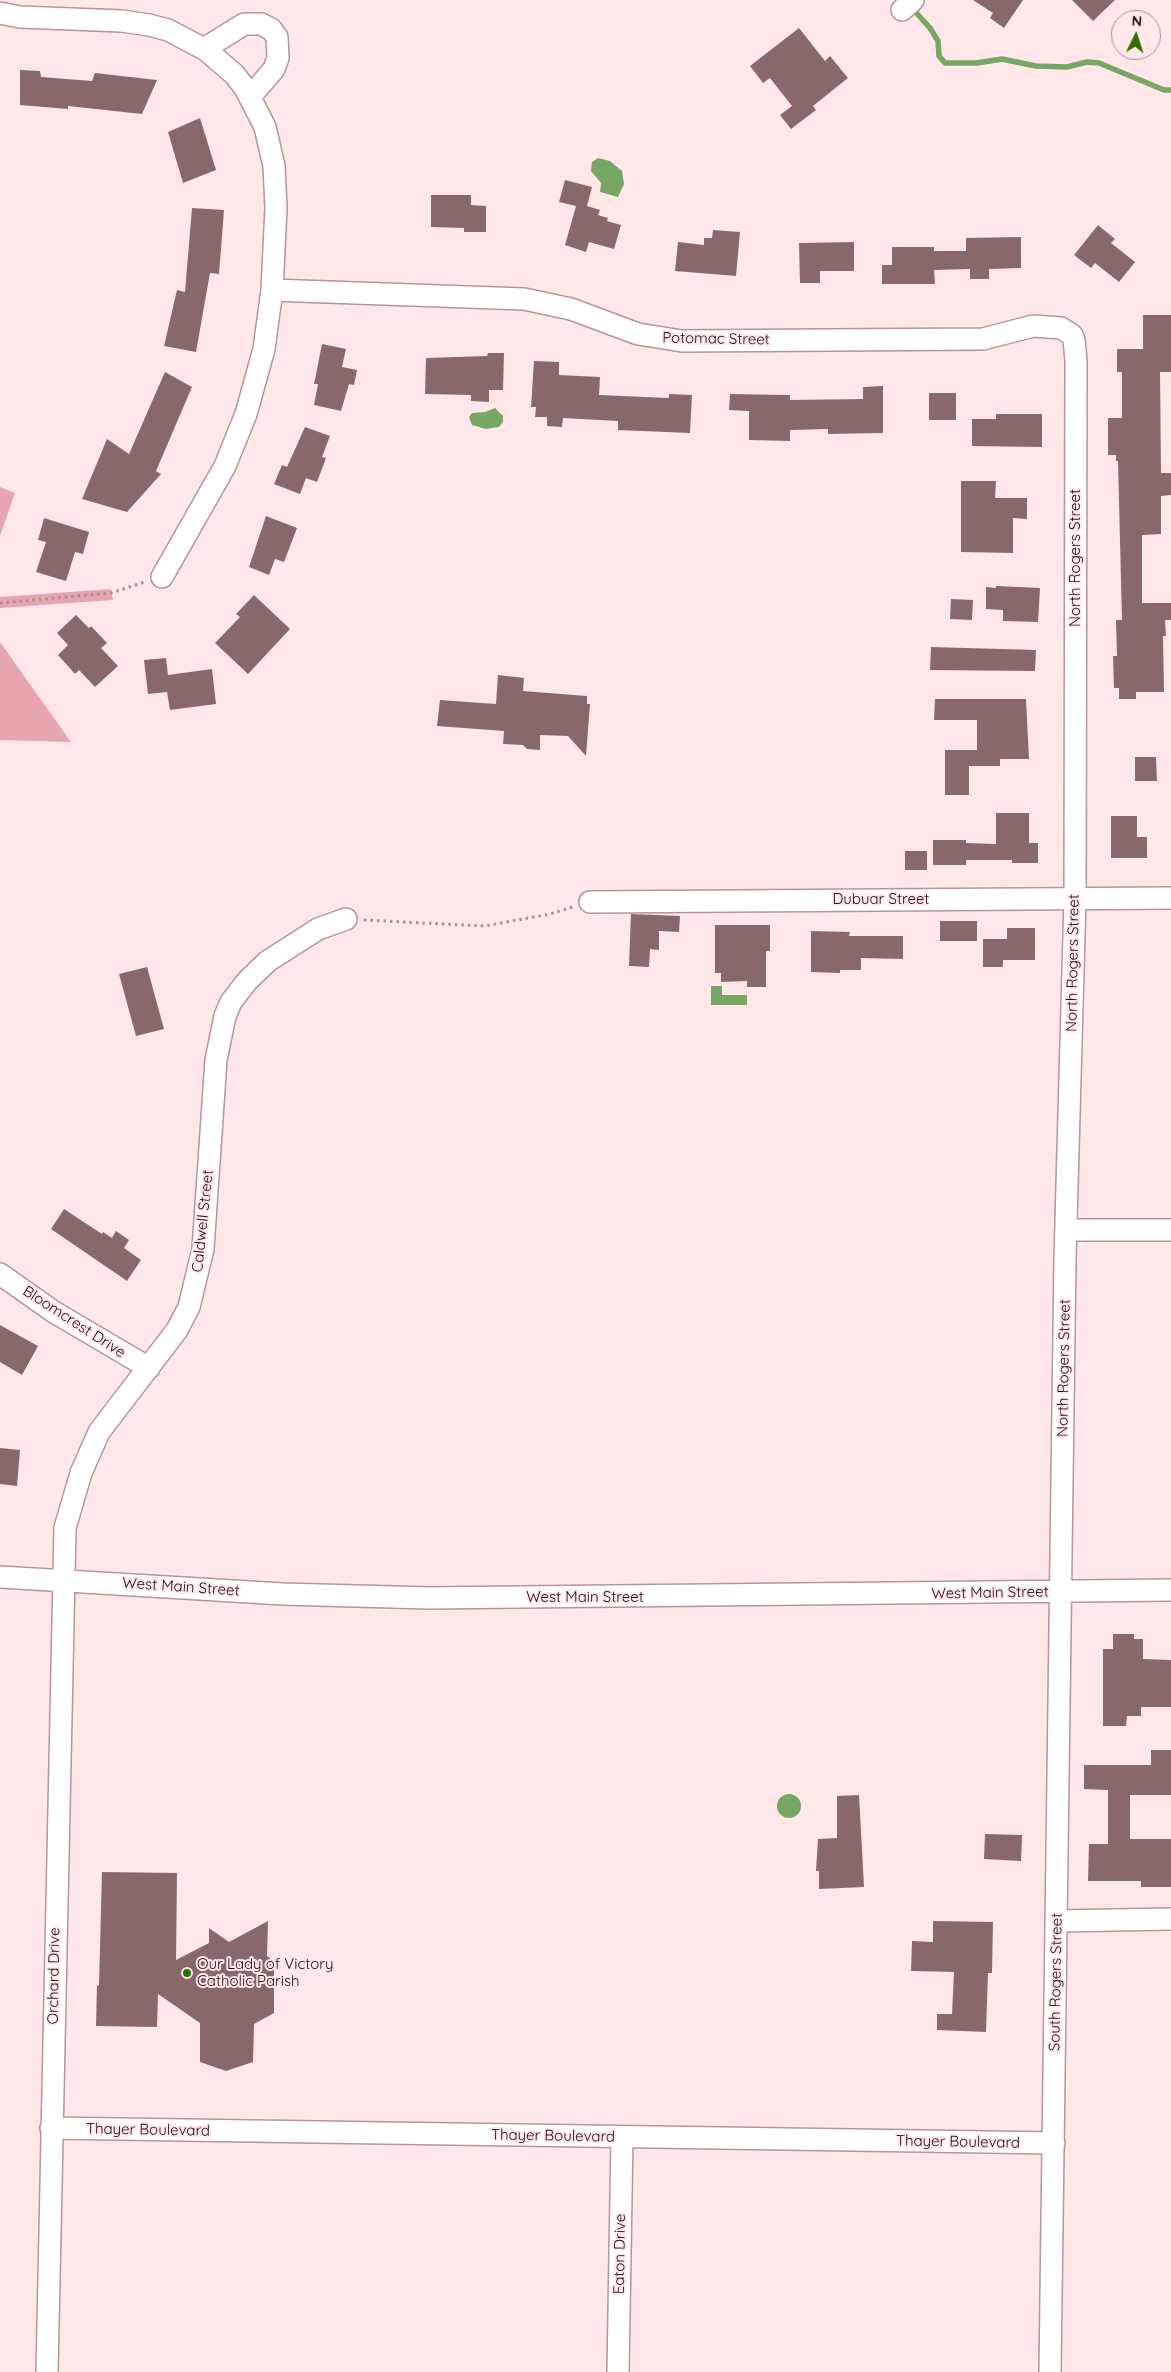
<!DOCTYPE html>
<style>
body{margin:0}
#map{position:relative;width:1171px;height:2372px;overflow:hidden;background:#ffe7ea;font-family:Quicksand,sans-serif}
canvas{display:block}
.north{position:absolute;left:1111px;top:10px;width:50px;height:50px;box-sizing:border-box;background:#ffe7ea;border:1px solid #a39092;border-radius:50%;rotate:4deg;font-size:14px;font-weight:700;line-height:20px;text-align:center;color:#190d0f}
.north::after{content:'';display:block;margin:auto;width:18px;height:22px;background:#316f01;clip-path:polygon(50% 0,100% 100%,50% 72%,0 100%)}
</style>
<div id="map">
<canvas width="1171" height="2372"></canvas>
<div class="north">N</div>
</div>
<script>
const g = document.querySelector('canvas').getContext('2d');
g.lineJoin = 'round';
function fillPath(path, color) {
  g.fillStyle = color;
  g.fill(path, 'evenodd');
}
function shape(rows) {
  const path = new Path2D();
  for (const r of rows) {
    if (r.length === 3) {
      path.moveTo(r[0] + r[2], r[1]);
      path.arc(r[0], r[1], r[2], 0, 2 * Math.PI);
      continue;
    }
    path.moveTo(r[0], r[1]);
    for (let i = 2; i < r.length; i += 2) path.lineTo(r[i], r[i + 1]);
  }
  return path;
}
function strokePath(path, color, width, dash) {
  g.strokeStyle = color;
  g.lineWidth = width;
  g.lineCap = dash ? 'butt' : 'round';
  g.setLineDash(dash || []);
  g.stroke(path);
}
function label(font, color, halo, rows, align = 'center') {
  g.font = font + ' Quicksand,sans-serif';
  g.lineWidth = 4;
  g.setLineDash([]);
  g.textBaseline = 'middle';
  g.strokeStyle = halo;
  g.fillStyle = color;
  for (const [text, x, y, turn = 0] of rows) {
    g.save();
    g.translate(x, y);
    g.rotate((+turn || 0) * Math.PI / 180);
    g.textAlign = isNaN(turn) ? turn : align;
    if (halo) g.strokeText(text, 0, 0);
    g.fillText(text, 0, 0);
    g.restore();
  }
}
fillPath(shape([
 [0,487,15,493,0,536],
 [111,589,113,600,0,608,0,597],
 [0,642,71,742,0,740]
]), '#e7a6af');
fillPath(shape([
 [598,158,610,161,622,171,624,184,618,197,600,192,601,183,591,171,592,162],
 [495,408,503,416,503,422,499,427,486,429,472,425,469,417,472,413,485,412],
 [711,986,722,986,722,995,747,995,747,1005,711,1005],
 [789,1806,12]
]), '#78a665');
strokePath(shape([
 [911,7,930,28,938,41,939,56,945,63,977,63,1002,59,1036,66,1067,67,1087,62,1099,63,1164,90,1171,90]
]), '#78a665', 5.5);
fillPath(shape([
 [973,0,1023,0,1004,28,990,18,993,13],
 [1072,0,1115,0,1093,21],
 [799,28,825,61,830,56,848,78,813,106,816,110,791,129,780,115,792,106,770,78,763,83,750,66],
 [20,70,40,71,41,77,92,81,95,73,157,80,142,114,68,106,68,109,20,105],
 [200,118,216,170,183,183,168,132],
 [565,180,592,187,587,206,600,210,598,215,608,218,607,221,621,225,614,249,589,242,586,252,565,245,576,206,559,202],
 [431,195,471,195,471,205,486,206,486,232,464,232,464,228,431,227],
 [192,208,224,210,219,274,210,273,196,352,164,346,177,290,185,292],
 [1098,225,1115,239,1111,243,1135,262,1119,282,1095,263,1091,268,1074,255],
 [713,230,740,232,736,276,675,271,678,242,704,245,704,238,712,238],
 [1021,237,1021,268,989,269,989,279,970,279,970,269,934,270,935,284,882,284,882,265,892,265,892,247,934,247,934,251,966,251,966,238],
 [854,242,854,271,820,271,820,283,800,283,799,243],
 [1143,315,1171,315,1171,372,1160,372,1161,473,1171,473,1171,495,1161,496,1161,534,1142,535,1142,603,1171,603,1171,620,1165,620,1166,636,1163,636,1164,692,1136,692,1136,699,1119,699,1119,688,1114,688,1113,656,1117,656,1116,620,1122,620,1118,461,1116,461,1116,455,1108,455,1108,418,1122,418,1122,372,1117,372,1117,349,1143,349],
 [322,344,346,349,342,367,357,370,354,385,349,384,341,411,314,405,318,384,314,384],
 [488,353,504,353,503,390,489,390,489,402,471,401,471,395,425,394,426,358,487,356],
 [534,361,559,362,559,375,600,377,599,395,669,398,669,394,692,395,690,433,618,430,618,421,563,418,562,427,547,426,547,417,535,417,536,407,531,407],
 [165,372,192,387,156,471,161,474,127,512,82,499,107,439,129,454],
 [883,386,883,433,828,434,828,429,790,430,790,441,749,440,749,411,729,410,730,394,790,395,790,400,863,399,863,387],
 [929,393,956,393,956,420,929,420],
 [996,414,1042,414,1042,447,972,446,972,419,996,419],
 [305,427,330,436,322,457,326,458,317,482,306,478,300,494,274,484,282,465,287,467],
 [961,481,996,481,995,498,1027,498,1027,519,1013,518,1013,553,961,552],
 [266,516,297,528,284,562,275,559,269,575,249,567],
 [44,518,89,532,83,554,75,552,66,581,36,572,46,542,38,540],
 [996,586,1040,588,1038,622,1003,621,1003,610,986,609,986,587,996,588],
 [254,595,290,629,248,674,215,643,240,617,236,614],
 [951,599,973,600,972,620,950,619],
 [76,615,89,628,91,626,107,643,101,648,118,666,95,687,79,670,75,674,58,655,68,645,57,633],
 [931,647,1036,650,1035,671,930,670],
 [166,658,168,675,212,669,216,704,170,710,167,692,148,694,144,660],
 [498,675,524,678,523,691,587,696,587,704,590,704,586,756,568,736,540,735,540,750,527,749,523,745,503,744,504,731,437,726,440,700,496,704],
 [935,699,1026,699,1029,759,1000,759,1000,766,969,766,969,795,945,795,945,750,977,750,977,720,934,720],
 [1135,757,1156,757,1157,781,1135,781],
 [996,813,1029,813,1029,843,1038,843,1038,863,1012,863,1012,860,966,860,966,865,933,865,933,840,966,840,966,843,996,844],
 [1111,816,1137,816,1137,837,1147,837,1147,858,1111,858],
 [905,851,927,851,927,870,905,870],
 [631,914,680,916,679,932,659,931,659,950,650,949,649,967,629,966],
 [940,921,977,921,977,941,940,941],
 [715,925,770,925,770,951,766,951,766,987,747,987,747,981,721,982,721,973,715,973],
 [1007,928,1035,928,1035,960,1003,960,1003,967,983,967,983,939,1007,939],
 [811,931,850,932,849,936,903,936,903,959,861,958,861,970,840,970,840,973,811,972],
 [147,967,164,1029,136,1036,119,974],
 [64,1209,102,1234,103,1232,112,1238,116,1231,129,1240,124,1248,141,1260,127,1281,51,1229],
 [0,1325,38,1346,22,1375,0,1362],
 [0,1448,20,1450,17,1486,0,1484],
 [1113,1634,1134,1634,1134,1639,1143,1639,1143,1659,1171,1660,1171,1707,1141,1707,1141,1716,1127,1716,1126,1726,1103,1726,1103,1649,1113,1649],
 [1151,1750,1171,1750,1171,1795,1130,1795,1130,1839,1171,1839,1171,1887,1141,1887,1141,1881,1088,1881,1089,1844,1108,1844,1108,1790,1084,1789,1084,1765,1151,1765],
 [859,1795,864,1887,819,1889,819,1871,816,1871,818,1839,837,1838,837,1796],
 [985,1834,1022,1835,1021,1861,984,1859],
 [102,1872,177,1873,176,1960,209,1943,209,1928,229,1942,268,1921,267,1956,274,1961,274,2013,254,2024,253,2062,226,2071,200,2062,200,2023,158,1994,157,2027,96,2026,97,1986,99,1985],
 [933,1921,993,1922,992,1973,988,1973,986,2032,937,2030,937,2014,952,2014,954,1972,911,1971,912,1941,933,1942]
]), '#89686c');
const minor = shape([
 [902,10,913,0],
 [0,13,20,17,122,21,149,25,168,30,206,50,234,74,245,88,265,127,274,166,276,208,272,290,264,349,246,414,225,466,162,577],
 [204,49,244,24,261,24,271,29,277,37,278,58,274,69,250,97],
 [272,290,524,299,571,309,638,334,682,341,983,339,1033,326,1061,328,1072,335,1074,340,1076,360,1075,899,1065,1258,1050,2372],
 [590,902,1171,898],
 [1066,1230,1171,1230],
 [0,1274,54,1312,149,1368],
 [0,1577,283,1594,429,1598,1171,1590],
 [1056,1921,1171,1919],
 [51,2128,1054,2143],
 [47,2372,65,1528,81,1473,99,1432,177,1330,189,1307,203,1249,216,1060,225,1016,231,1002,247,981,268,961,318,929,346,919],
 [618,2372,622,2137]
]);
strokePath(minor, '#b79498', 24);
strokePath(shape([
 [0,603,111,593,145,582],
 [364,920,485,926,550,914,573,907]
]), '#a59294', 3, [2.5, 4]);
strokePath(minor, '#fff', 21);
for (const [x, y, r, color] of [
 [187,1973,5,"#316f01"]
]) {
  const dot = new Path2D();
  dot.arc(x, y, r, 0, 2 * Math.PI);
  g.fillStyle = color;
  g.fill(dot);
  strokePath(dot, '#ffe7ea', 2);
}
label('15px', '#190d0f', '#ffe7ea', [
 ["Potomac Street",716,339,1],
 ["North Rogers Street",1075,558,-90],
 ["Dubuar Street",881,899],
 ["North Rogers Street",1073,963,-89],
 ["Caldwell Street",203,1221,-84],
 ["Bloomcrest Drive",74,1322,33],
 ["North Rogers Street",1064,1368,-89],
 ["West Main Street",181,1587,4],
 ["West Main Street",990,1593,-1],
 ["West Main Street",585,1597],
 ["Orchard Drive",54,1976,-89],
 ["South Rogers Street",1056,1982,-89],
 ["Thayer Boulevard",148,2130,1],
 ["Thayer Boulevard",553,2136,1],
 ["Thayer Boulevard",958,2142,1],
 ["Eaton Drive",620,2254,-89]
]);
label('15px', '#190d0f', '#ffe7ea', [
 ["Our Lady of Victory",197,1964],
 ["Catholic Parish",197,1981]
], 'left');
</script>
